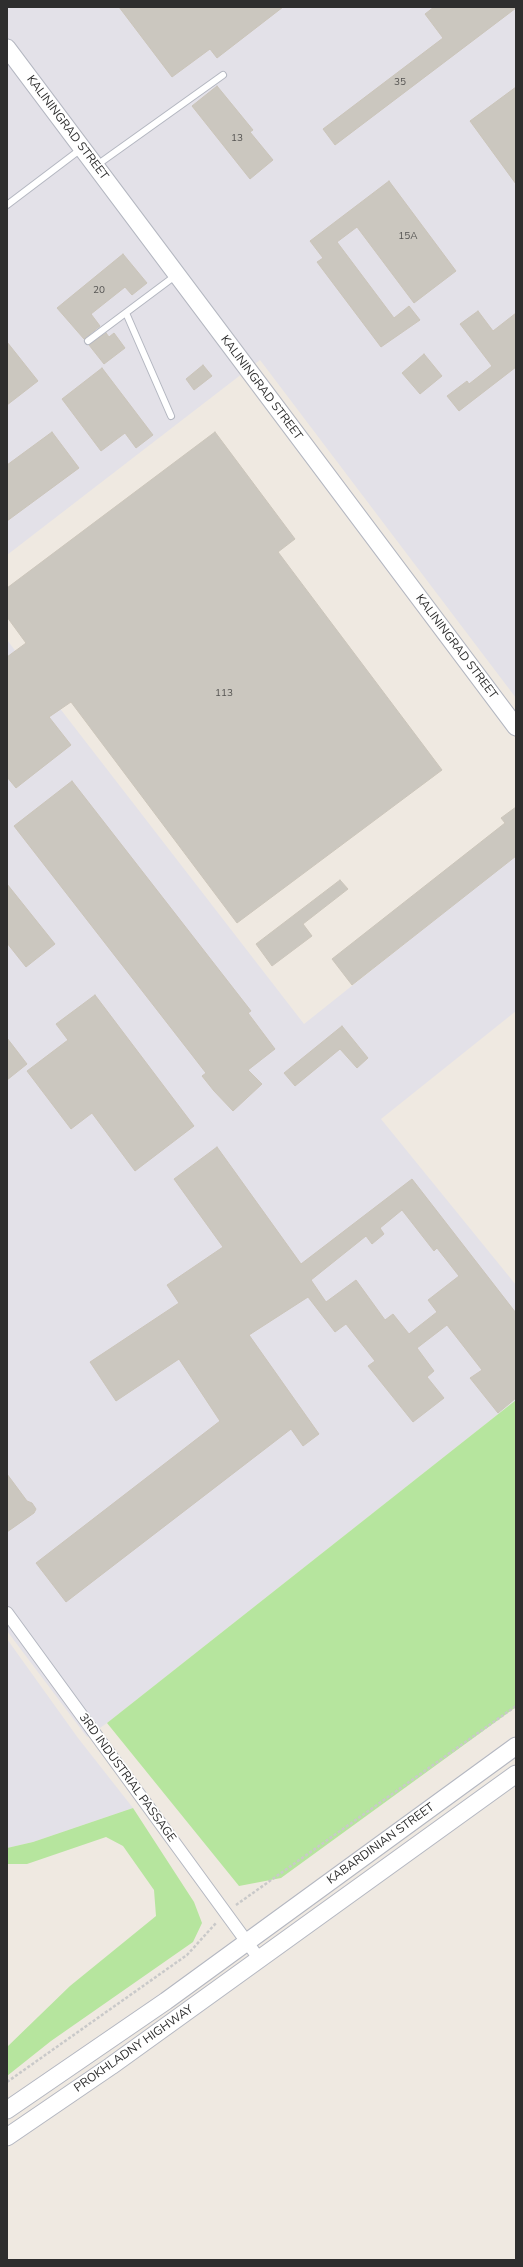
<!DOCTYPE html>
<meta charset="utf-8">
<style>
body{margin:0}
#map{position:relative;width:523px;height:2267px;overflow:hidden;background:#efe9e1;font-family:"Nunito Sans",sans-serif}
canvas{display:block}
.frame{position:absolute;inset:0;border:8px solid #2e2e2e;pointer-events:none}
</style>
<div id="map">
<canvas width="523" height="2267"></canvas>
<div class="frame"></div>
</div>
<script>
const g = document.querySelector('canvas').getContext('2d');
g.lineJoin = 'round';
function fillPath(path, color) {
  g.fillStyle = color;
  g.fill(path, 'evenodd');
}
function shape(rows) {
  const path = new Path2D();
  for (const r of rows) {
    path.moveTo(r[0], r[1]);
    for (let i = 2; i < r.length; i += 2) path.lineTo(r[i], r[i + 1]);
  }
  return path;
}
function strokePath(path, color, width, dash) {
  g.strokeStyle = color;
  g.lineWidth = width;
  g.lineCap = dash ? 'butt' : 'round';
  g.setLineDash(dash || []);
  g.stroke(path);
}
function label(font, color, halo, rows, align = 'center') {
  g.font = font + ' "Nunito Sans",sans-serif';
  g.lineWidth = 3.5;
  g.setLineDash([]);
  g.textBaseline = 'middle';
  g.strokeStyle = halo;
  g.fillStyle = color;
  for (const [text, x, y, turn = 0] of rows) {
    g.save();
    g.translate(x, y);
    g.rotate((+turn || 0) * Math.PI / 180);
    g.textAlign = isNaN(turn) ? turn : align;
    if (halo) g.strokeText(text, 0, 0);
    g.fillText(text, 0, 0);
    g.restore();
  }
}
fillPath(shape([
 [7,7,516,7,516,698,260,360,7,555],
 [7,640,304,1024,516,855,516,1011,381,1119,516,1285,516,1400,107,1723,87,1737,7,1631],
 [7,1639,78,1738,133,1808,33,1842,7,1848]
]), '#e3e1e8');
fillPath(shape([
 [516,1400,516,1707,281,1878,239,1886,107,1723],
 [133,1808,194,1902,202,1923,193,1942,51,2041,7,2076,7,2047,70,1986,156,1916,154,1890,123,1846,106,1837,27,1864,7,1864,7,1848,33,1842]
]), '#b6e59e');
const building = shape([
 [119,7,283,7,217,58,210,49,172,77,119,7],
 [434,7,516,8,335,145,323,129,443,38,425,14,434,7],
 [217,86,253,130,250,132,273,160,250,179,192,106,217,86],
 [516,87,516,184,470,121,516,87],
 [389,181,456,271,414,303,357,227,337,242,394,318,409,306,420,320,381,347,317,262,323,258,310,241,389,181],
 [123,254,147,283,132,295,125,287,91,314,100,326,84,339,57,308,123,254],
 [478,311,493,331,516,313,516,367,459,411,447,396,467,381,469,384,492,366,460,324,478,311],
 [106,333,109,337,114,333,125,348,104,364,89,345,106,333],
 [7,342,38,381,7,405,7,342],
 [424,354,442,376,420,394,402,373,424,354],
 [203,365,212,376,194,390,186,379,203,365],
 [102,368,153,435,136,448,125,433,101,451,62,399,102,368],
 [52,432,79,468,7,521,7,465,52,432],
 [215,432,295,539,278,552,442,770,237,923,71,702,49,717,71,745,16,788,7,777,7,657,26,643,7,617,7,588,215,432],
 [72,781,251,1011,248,1013,275,1049,248,1070,262,1084,233,1111,214,1091,202,1076,206,1073,14,826,72,781],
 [516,807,516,856,352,985,332,959,505,823,501,818,516,807],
 [340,880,348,889,303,924,312,936,272,966,256,944,340,880],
 [7,884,55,944,26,967,7,943,7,884],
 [95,995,194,1126,135,1171,92,1113,71,1129,27,1071,68,1040,56,1024,95,995],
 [342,1026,368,1058,357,1068,340,1049,295,1086,284,1073,342,1026],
 [7,1038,27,1064,7,1080,7,1038],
 [217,1147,301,1264,412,1179,516,1313,516,1398,498,1413,470,1378,482,1370,447,1325,417,1348,434,1371,427,1377,444,1398,413,1422,368,1366,375,1361,346,1324,335,1332,308,1297,249,1335,319,1434,303,1446,291,1429,66,1602,36,1563,220,1421,179,1359,116,1401,90,1362,179,1303,167,1285,223,1247,174,1179,217,1147],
 [402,1210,434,1251,437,1248,459,1276,428,1300,437,1312,409,1334,393,1314,385,1320,356,1280,326,1302,311,1280,366,1236,372,1244,384,1234,380,1228,402,1210],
 [7,1474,27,1501,32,1503,36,1509,34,1513,7,1532,7,1474]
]);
fillPath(building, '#cbc7bf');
strokePath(building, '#cbc5ba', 1);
const lane = shape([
 [97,165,223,75],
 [7,205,81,149],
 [126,313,171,416],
 [88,341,175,276]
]);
const street = shape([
 [7,1613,260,1960]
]);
const secondary = shape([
 [7,48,516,727],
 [7,2110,166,2001,516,1746],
 [7,2137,111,2066,516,1774]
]);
strokePath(lane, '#b4b7c1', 8);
strokePath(street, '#b4b7c1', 14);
strokePath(secondary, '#b4b7c1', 19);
strokePath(shape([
 [236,1905,516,1706],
 [7,2082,187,1955,216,1923]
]), '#c9c9c9', 2.5, [3, 2]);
strokePath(lane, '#fff', 6);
strokePath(street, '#fff', 12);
strokePath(secondary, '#fff', 17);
label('10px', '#555452', null, [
 ["35",400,83],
 ["13",237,139],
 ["15А",408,237],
 ["20",99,291],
 ["113",224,694]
]);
label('12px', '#2e2e2e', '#fff', [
 ["KALININGRAD STREET",67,128,53],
 ["KALININGRAD STREET",261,388,53],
 ["KALININGRAD STREET",456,647,53],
 ["3RD INDUSTRIAL PASSAGE",127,1778,54],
 ["KABARDINIAN STREET",381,1844,-36],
 ["PROKHLADNY HIGHWAY",134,2049,-35]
]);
</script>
